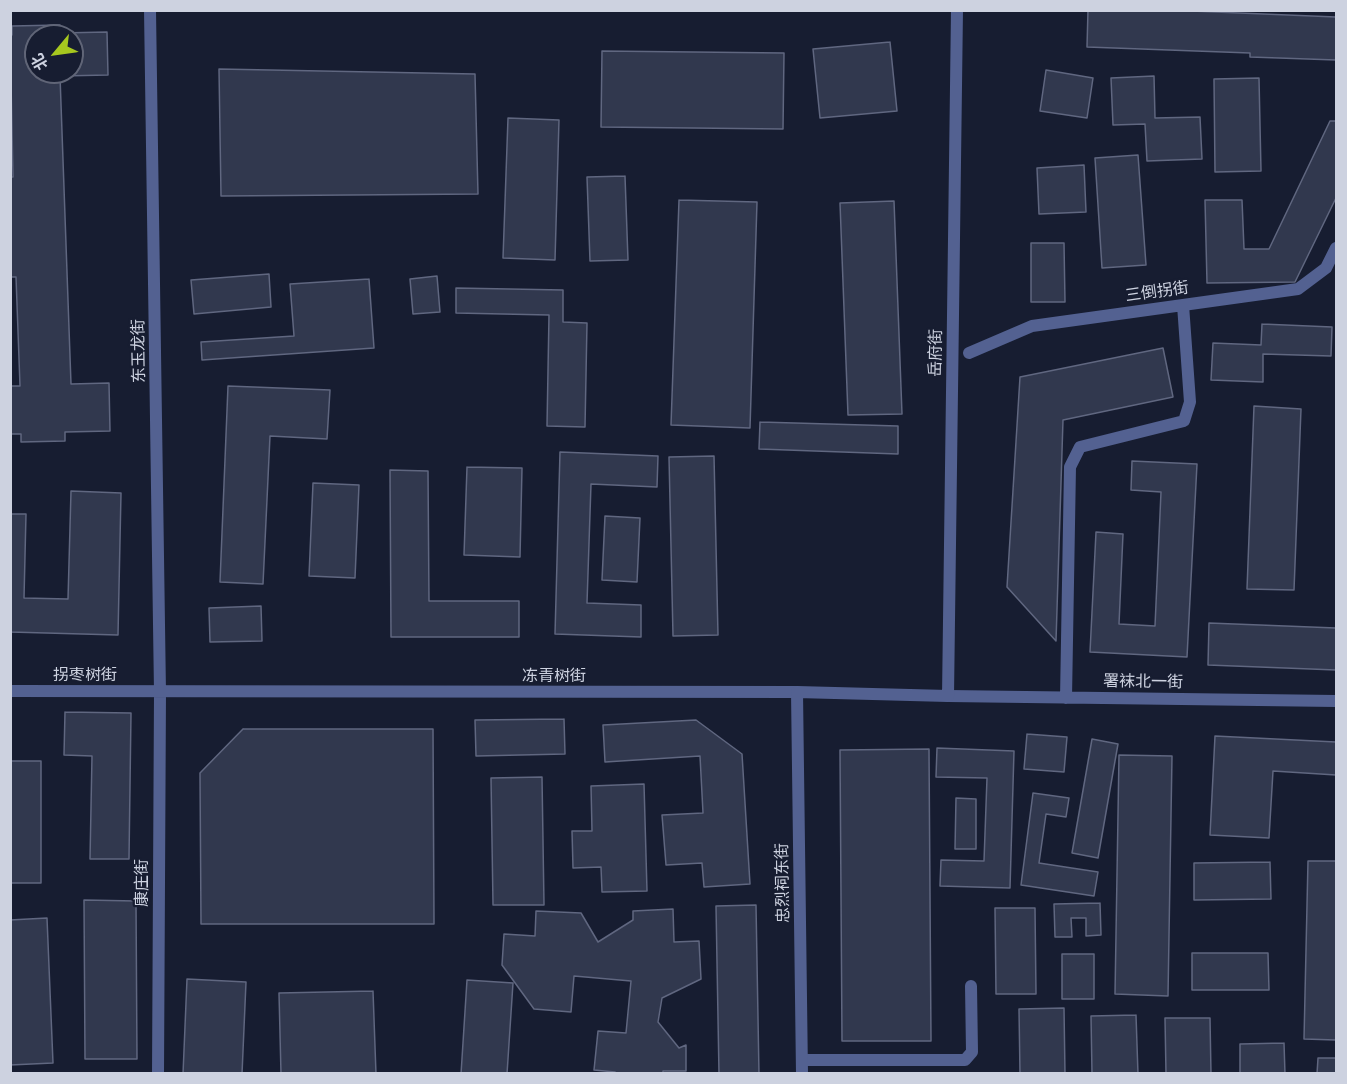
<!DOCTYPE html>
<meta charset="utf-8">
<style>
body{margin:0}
#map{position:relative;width:1347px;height:1084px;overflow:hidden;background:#171d31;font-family:"Work Sans","Noto Sans SC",sans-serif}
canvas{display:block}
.frame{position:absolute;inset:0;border:12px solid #cdd2e0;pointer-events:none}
.north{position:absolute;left:24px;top:24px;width:60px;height:60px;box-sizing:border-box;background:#171d31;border:2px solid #606577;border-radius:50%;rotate:241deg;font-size:16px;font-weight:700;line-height:24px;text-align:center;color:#cdd2e0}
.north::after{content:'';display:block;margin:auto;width:21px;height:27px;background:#a7c81f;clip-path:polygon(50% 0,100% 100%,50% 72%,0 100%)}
</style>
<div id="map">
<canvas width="1347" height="1084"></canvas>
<div class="frame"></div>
<div class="north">北</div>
</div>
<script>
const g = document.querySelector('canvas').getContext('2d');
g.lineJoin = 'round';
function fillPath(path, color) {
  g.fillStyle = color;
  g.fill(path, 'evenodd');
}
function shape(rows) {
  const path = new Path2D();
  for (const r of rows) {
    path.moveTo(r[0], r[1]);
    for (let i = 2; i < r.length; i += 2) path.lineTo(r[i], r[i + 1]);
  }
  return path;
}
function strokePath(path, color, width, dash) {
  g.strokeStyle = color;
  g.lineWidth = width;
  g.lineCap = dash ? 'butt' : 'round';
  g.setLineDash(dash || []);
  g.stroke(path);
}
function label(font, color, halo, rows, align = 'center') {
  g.font = font + ' "Work Sans","Noto Sans SC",sans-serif';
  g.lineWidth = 4.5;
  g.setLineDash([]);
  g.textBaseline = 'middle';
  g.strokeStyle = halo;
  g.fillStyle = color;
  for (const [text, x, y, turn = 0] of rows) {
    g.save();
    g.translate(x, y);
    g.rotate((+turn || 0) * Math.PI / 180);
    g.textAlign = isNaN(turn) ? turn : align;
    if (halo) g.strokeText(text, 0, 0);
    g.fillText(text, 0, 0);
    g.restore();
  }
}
const building = shape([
 [1088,10,1167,10,1336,17,1336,60,1250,57,1250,53,1087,47,1088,10],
 [60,25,60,33,107,32,108,75,60,76,71,384,109,383,110,431,65,432,65,441,21,442,21,434,10,434,10,386,20,386,16,277,10,277,10,177,13,177,10,35,12,35,12,26,60,25],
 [36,36,72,36,72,72,36,72,36,36],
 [890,42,897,111,820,118,813,49,890,42],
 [602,51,784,53,783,129,601,127,602,51],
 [219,69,475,74,478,194,221,196,219,69],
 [1046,70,1093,78,1087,118,1040,111,1046,70],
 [1154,76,1155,118,1200,117,1202,159,1147,161,1145,124,1113,125,1111,78,1154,76],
 [1259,78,1261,171,1215,172,1214,79,1259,78],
 [508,118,559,120,555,260,503,258,508,118],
 [1330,121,1336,121,1336,198,1295,282,1207,283,1205,200,1242,200,1244,249,1269,249,1330,121],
 [1138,155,1146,265,1102,268,1095,158,1138,155],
 [1084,165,1086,212,1039,214,1037,168,1084,165],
 [625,176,628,260,590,261,587,177,625,176],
 [679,200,757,202,750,428,671,425,679,200],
 [894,201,902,414,848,415,840,203,894,201],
 [1031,243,1064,243,1065,302,1031,302,1031,243],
 [269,274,271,307,194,314,191,280,269,274],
 [437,276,440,312,413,314,410,279,437,276],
 [369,279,374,348,202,360,201,342,294,336,290,284,369,279],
 [456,288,563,290,563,322,587,323,585,427,547,426,549,315,456,313,456,288],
 [1262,324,1332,327,1331,356,1263,354,1263,382,1211,380,1213,343,1261,345,1262,324],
 [1163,348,1173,397,1063,420,1056,641,1007,587,1020,377,1163,348],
 [228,386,330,390,327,439,270,436,263,584,220,582,228,386],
 [1254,406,1301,409,1294,590,1247,589,1254,406],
 [760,422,898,426,898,454,759,449,760,422],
 [560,452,658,456,657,487,591,484,587,603,641,605,641,637,555,634,560,452],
 [714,456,718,635,673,636,669,457,714,456],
 [1132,461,1197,464,1187,657,1090,652,1096,532,1123,534,1119,624,1155,626,1161,492,1131,490,1132,461],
 [467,467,522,468,520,557,464,555,467,467],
 [390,470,428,471,429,601,519,601,519,637,391,637,390,470],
 [313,483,359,485,355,578,309,576,313,483],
 [71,491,121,493,118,635,10,632,10,514,26,514,24,598,68,599,71,491],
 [605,516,640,518,637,582,602,580,605,516],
 [261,606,262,641,210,642,209,608,261,606],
 [1209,623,1336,628,1336,670,1208,665,1209,623],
 [65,712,131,713,129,859,90,859,92,756,64,755,65,712],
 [564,719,565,754,476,756,475,720,564,719],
 [696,720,742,754,750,884,704,887,702,863,666,865,662,815,703,813,700,756,605,762,603,725,696,720],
 [243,729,433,729,434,924,201,924,200,773,243,729],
 [1027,734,1067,737,1064,772,1024,769,1027,734],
 [1215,736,1336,742,1336,775,1273,771,1269,838,1210,835,1215,736],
 [1092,739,1118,744,1098,858,1072,853,1092,739],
 [937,748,1014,751,1010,888,940,886,941,860,984,861,987,778,936,777,937,748],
 [929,749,931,1041,842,1041,840,750,929,749],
 [1119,755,1172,756,1168,996,1115,994,1119,755],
 [10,761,41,761,41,883,10,883,10,761],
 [542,777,544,905,493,905,491,778,542,777],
 [644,784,647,891,602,892,601,867,573,868,572,831,592,831,591,786,644,784],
 [1033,793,1069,798,1066,817,1046,814,1039,863,1098,872,1094,896,1021,885,1033,793],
 [956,798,976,799,976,849,955,849,956,798],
 [1308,861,1336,861,1336,1040,1304,1039,1308,861],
 [1270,862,1271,899,1194,900,1194,863,1270,862],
 [84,900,136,901,137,1059,85,1059,84,900],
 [1100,903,1101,935,1086,936,1086,918,1071,918,1072,937,1055,937,1054,904,1100,903],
 [756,905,759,1074,719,1074,716,906,756,905],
 [995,908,1035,908,1036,994,996,994,995,908],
 [673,909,674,942,699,941,701,979,662,998,658,1022,679,1048,686,1045,686,1071,663,1071,663,1074,617,1074,615,1072,594,1070,598,1031,626,1033,631,981,574,976,571,1012,534,1009,502,965,504,934,535,936,536,911,581,913,598,942,633,920,633,911,673,909],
 [47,918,53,1063,10,1065,10,920,47,918],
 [1192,953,1268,953,1269,990,1192,990,1192,953],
 [1062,954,1094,954,1094,999,1062,999,1062,954],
 [187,979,246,982,242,1074,183,1074,187,979],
 [467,980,513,983,507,1074,461,1074,467,980],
 [373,991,376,1074,281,1074,279,993,373,991],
 [1064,1008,1065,1074,1020,1074,1019,1009,1064,1008],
 [1136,1015,1138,1074,1092,1074,1091,1016,1136,1015],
 [1165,1018,1210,1018,1211,1074,1166,1074,1165,1018],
 [1284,1043,1285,1074,1240,1074,1240,1044,1284,1043],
 [1318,1058,1336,1058,1336,1074,1317,1074,1318,1058]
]);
fillPath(building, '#31384e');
strokePath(building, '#606780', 1.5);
strokePath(shape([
 [802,1060,965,1060,972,1052,971,986]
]), '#536191', 12);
strokePath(shape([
 [150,10,160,692,158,1074],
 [969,353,1032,326,1298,289,1326,268,1336,248],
 [10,691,797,692],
 [948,696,1336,701],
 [1066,698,1070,467,1080,447,1184,421,1190,402,1183,305]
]), '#536191', 12);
strokePath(shape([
 [802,1074,797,692,948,696,957,10]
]), '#536191', 12);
label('16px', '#cdd2e0', '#171d31', [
 ["三倒拐街",1157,292,-8],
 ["东玉龙街",139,351,-91],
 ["岳府街",936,353,-89],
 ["拐枣树街",85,675],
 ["冻青树街",554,676],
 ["署袜北一街",1143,682,1],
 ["康庄街",142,883,-90],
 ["忠烈祠东街",783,883,-91]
]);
</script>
